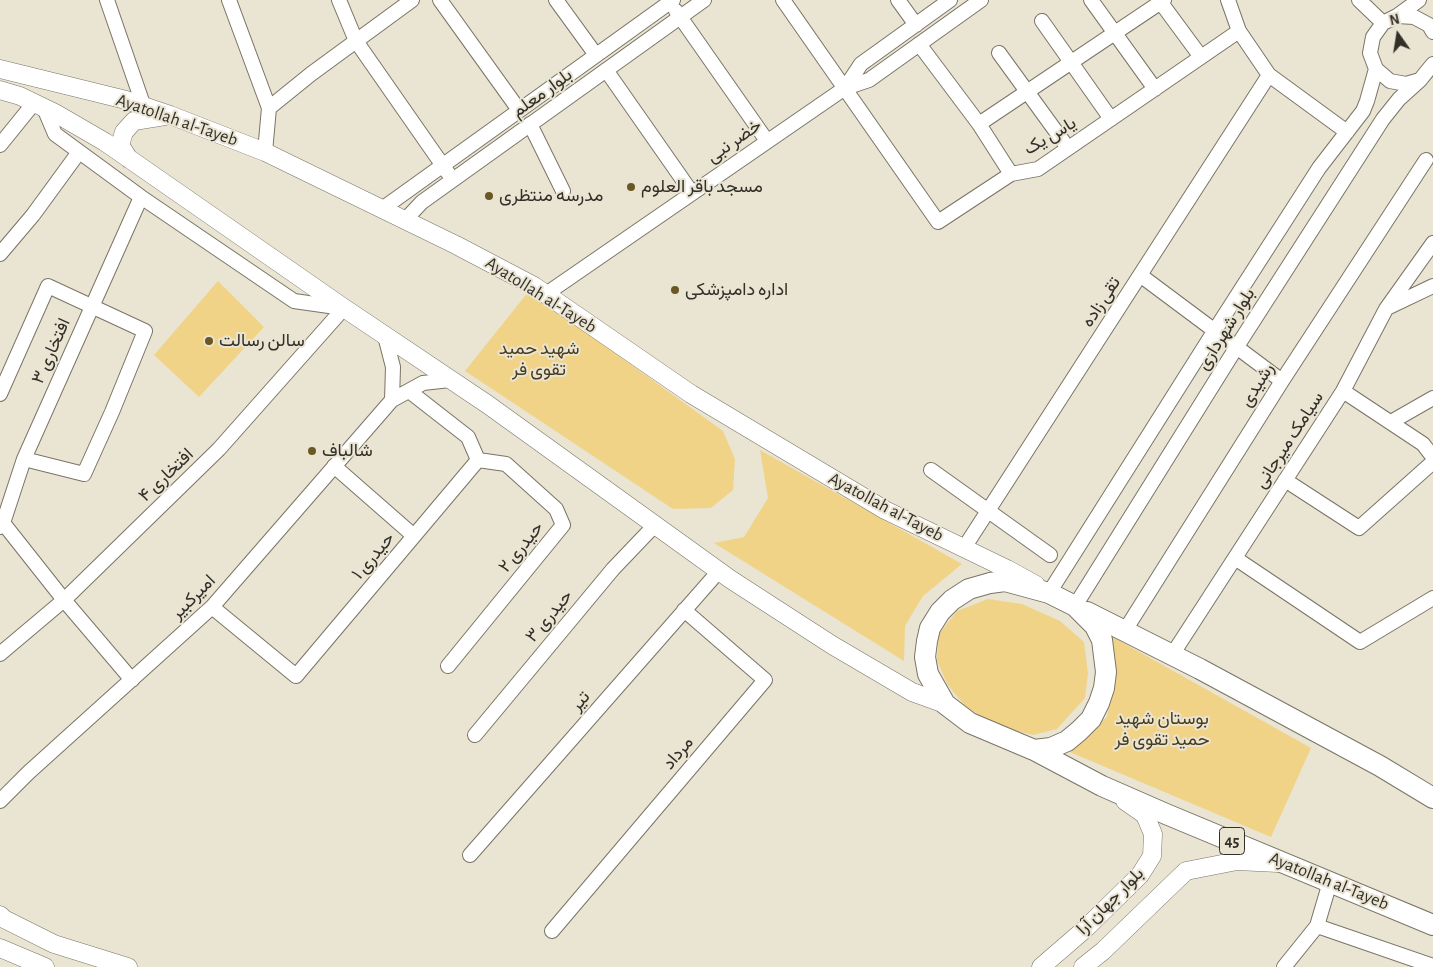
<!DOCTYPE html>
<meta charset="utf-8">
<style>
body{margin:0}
#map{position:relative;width:1433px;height:967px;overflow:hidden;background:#eae4d3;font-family:"Alegreya Sans",sans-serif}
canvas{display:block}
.north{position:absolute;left:1373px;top:10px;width:50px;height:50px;-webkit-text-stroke:4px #eae4d3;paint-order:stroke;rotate:347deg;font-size:14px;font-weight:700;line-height:20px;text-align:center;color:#312f28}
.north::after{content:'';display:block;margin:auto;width:18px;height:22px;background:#312f28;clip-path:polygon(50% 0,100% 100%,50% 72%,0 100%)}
</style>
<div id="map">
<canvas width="1433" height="967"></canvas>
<div class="north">N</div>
</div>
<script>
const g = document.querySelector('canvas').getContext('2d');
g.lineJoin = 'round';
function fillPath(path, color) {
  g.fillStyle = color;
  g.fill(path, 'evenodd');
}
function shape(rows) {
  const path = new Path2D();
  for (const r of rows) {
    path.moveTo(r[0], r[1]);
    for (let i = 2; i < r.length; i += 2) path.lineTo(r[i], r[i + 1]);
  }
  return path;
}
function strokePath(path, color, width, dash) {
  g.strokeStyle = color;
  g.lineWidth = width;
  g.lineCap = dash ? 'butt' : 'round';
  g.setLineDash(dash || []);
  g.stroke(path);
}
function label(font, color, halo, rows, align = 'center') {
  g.font = font + ' "Alegreya Sans",Vazirmatn,sans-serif';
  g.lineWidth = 4;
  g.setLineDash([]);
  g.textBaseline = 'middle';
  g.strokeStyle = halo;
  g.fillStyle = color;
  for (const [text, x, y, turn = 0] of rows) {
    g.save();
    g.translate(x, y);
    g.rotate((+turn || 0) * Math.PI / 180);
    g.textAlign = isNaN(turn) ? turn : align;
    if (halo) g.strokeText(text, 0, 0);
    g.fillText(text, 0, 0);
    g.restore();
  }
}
fillPath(shape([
 [218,281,264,327,199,397,154,355],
 [529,291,723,431,735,459,733,490,711,508,673,509,465,371],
 [760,450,962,564,923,596,905,626,904,661,714,543,744,537,768,498],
 [988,599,1022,604,1060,621,1084,642,1088,673,1085,698,1057,729,1033,735,997,726,966,707,947,684,937,660,939,634,957,611],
 [1109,635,1311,748,1271,837,1065,750,1107,717,1115,678]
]), '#f1d387');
const minor = shape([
 [107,0,144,107],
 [229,0,269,108],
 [339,0,356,41,448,173],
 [440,0,519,110],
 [556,0,596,55],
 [783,0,938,222,1011,174,1038,169,1239,31],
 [898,0,916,25],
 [950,0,861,64,845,88,869,80,981,0],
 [1091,0,1155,89],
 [1159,0,1201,57],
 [1228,0,1239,31,1269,75,1347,132],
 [1359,0,1383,23],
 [676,11,767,141],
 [1397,16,1419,0],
 [1042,21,1111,119],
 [1433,32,1429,25,1414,17,1397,16,1383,23,1373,37,1370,53,1376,69,1390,81,1406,84,1420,80,1433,64],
 [919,44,979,124],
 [999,53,1068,148],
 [606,70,692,193],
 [44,108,55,134,141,197,294,301,343,308],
 [530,124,563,191],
 [0,145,34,103],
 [265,152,269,108,311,74,412,0],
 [1011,174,979,124,1164,0],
 [382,209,673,0],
 [405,220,422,202,704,0],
 [0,254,33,215,79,152],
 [1140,275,1282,381],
 [546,294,845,88],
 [1389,307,1433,286],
 [385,336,393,367,392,400,423,383,450,380],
 [409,391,468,437,478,460],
 [1343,391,1423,444,1433,457],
 [0,394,48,286,145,331,112,412,84,474,24,459],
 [1391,422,1433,398],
 [334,466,414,536],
 [931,470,1050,555],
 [1285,480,1359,528,1433,462],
 [0,519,64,600,132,680],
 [0,527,3,523,24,459,141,197],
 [964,548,1269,75],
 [1235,558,1360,642,1433,598],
 [1049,593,1215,330,1319,168,1363,111,1367,101,1376,69],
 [1075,606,1236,348,1383,119,1399,99,1420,80],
 [212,607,296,676,478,460],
 [1124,632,1282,381,1426,160],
 [0,654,64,600,219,449,344,308],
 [1172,655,1343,391,1386,309,1433,243],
 [448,666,563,525,556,509,506,464,478,460],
 [475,735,613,569,655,525],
 [0,801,28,773,212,607,392,400],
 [470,855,719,571],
 [1317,926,1433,966],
 [552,931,765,680,684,610],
 [1284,967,1317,926,1330,882]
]);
const major = shape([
 [0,69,126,100,170,115,265,152,456,245,534,286,691,394,885,510,1007,569,1036,585],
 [0,90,20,96,55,113,105,142,344,308,487,404,730,579,832,645,912,692,945,704],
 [129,159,120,145,124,132,134,121,165,116],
 [0,915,4,919,54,944,128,967],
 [0,948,45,967],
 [1041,967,1085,929,1140,875,1152,856,1153,834,1145,815,1125,801],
 [1083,967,1103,951,1186,871,1237,861,1278,863]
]);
const highway = shape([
 [1005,581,1049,593,1075,606,1095,626,1102,640,1106,672,1104,688,1099,703,1091,719,1079,731,1067,741,1051,748,1034,750,970,723,945,704,928,674,925,657,927,641,930,628,940,612,952,600,969,589,990,583,1005,581],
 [1087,612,1200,669,1380,766,1433,798],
 [1034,750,1102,786,1166,814,1433,925]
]);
strokePath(minor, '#7a7466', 16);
strokePath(major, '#7a7466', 19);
strokePath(highway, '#7a7466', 22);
strokePath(minor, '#fff', 14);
strokePath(major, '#fff', 18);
strokePath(highway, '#fff', 20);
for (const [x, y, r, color] of [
 [631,187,5,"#695725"],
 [489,196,5,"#695725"],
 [675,290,5,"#695725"],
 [209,341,5,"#695725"],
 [312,451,5,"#695725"]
]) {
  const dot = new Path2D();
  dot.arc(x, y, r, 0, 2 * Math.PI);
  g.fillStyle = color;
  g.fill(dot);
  strokePath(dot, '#eae4d3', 2);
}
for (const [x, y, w] of [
 [1232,841,25]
]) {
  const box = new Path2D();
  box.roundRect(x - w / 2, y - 13.5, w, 27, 4);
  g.fillStyle = '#eae4d3';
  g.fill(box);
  strokePath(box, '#312f28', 1);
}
label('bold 16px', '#312f28', null, [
 ["45",1232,841]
]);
label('18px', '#312f28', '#eae4d3', [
 ["بلوار معلم",542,93,-36],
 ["Ayatollah al-Tayeb",177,120,19],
 ["یاس یک",1050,136,-31],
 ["خضر نبی",734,141,-35],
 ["Ayatollah al-Tayeb",541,295,32],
 ["تقی زاده",1101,302,-57],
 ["بلوار شهرداری",1226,329,-58],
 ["افتخاری ۳",51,351,-66],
 ["رشیدی",1257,385,-58],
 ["سیامک میرجانی",1289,440,-57],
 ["افتخاری ۴",166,475,-44],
 ["Ayatollah al-Tayeb",886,507,28],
 ["حیدری ۲",521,547,-51],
 ["حیدری ۱",373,556,-50],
 ["امیرکبیر",193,597,-45],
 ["حیدری ۳",549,616,-50],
 ["تیر",580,701,-49],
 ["مرداد",678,753,-50],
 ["Ayatollah al-Tayeb",1329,881,22],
 ["بلوار جهان آرا",1110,901,-45]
]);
label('18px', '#312f28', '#eae4d3', [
 ["مسجد باقر العلوم",641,187],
 ["مدرسه منتظری",499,196],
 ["اداره دامپزشکی",685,290],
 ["سالن رسالت",219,341],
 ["شالباف",322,451]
], 'left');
label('18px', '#483c1a', '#eae4d3', [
 ["شهید حمید",539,349],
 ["تقوی فر",539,370],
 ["بوستان شهید",1162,719],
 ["حمید تقوی فر",1162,740]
]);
</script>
